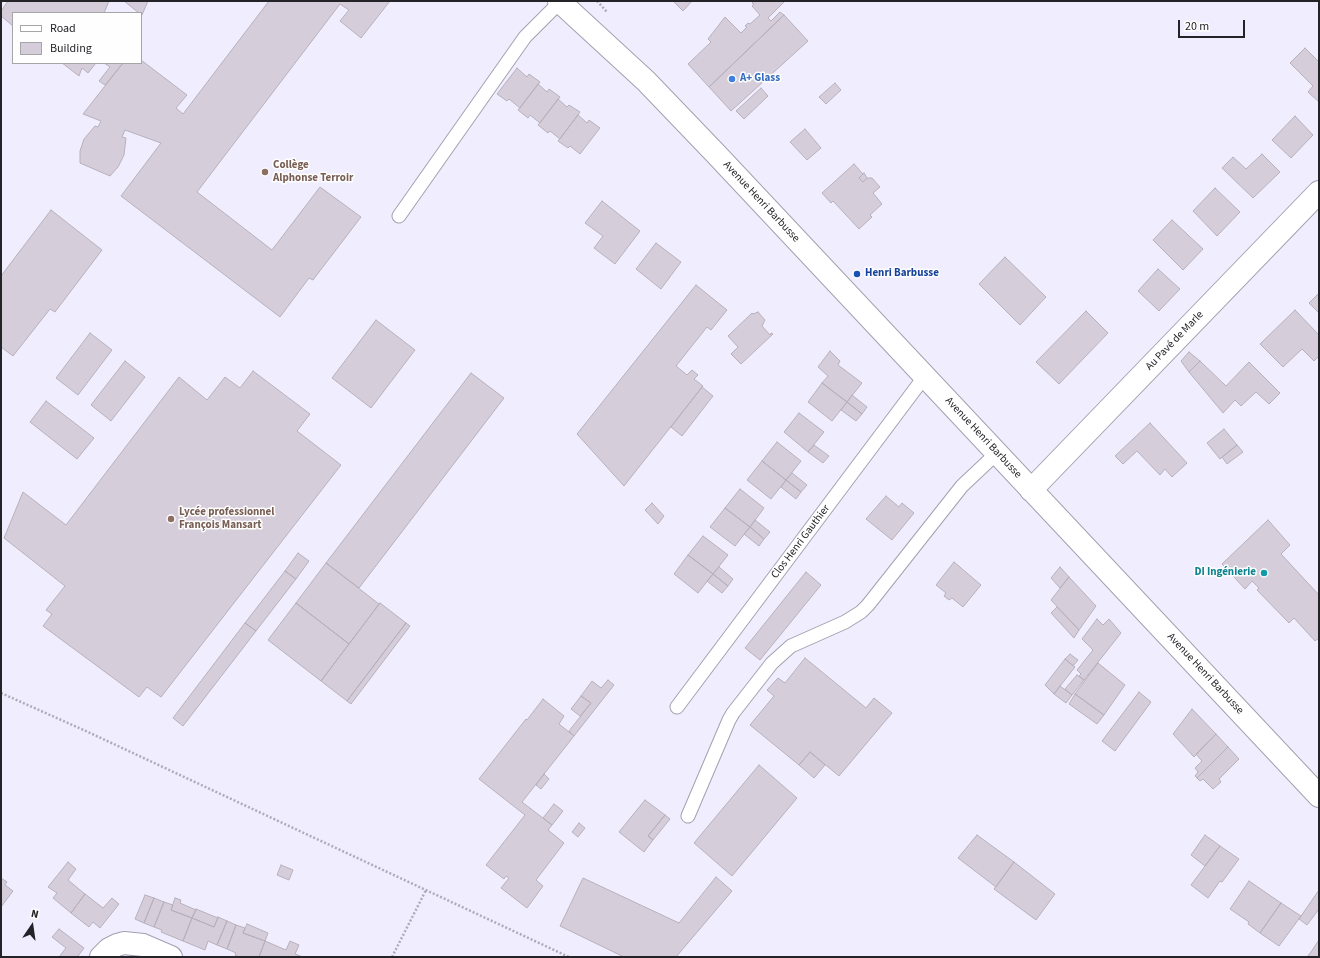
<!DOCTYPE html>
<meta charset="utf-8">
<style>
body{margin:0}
#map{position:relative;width:1320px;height:958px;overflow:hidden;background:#f0eefe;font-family:"Source Sans 3",sans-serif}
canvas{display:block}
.frame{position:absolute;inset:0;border:2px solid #232328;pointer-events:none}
.legend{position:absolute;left:12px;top:12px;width:130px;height:52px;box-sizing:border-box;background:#fefefe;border:1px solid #a6a6a8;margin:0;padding:5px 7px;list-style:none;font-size:12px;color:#232328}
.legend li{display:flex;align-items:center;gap:8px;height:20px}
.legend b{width:20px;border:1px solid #a6a6a8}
.north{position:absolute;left:12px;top:906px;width:40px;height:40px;-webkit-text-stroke:3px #fefefe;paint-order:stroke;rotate:13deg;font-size:11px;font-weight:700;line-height:16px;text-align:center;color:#232328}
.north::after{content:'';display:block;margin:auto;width:14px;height:18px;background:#232328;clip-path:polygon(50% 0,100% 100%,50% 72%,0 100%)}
.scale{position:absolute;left:1178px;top:20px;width:67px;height:18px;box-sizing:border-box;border:2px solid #232328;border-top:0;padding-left:5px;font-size:12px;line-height:14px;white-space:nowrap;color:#232328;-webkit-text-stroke:3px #fefefe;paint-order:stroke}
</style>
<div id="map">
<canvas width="1320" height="958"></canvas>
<div class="frame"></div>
<ul class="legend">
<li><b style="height:5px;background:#fff"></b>Road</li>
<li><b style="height:11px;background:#d6cdda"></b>Building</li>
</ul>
<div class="north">N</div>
<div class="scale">20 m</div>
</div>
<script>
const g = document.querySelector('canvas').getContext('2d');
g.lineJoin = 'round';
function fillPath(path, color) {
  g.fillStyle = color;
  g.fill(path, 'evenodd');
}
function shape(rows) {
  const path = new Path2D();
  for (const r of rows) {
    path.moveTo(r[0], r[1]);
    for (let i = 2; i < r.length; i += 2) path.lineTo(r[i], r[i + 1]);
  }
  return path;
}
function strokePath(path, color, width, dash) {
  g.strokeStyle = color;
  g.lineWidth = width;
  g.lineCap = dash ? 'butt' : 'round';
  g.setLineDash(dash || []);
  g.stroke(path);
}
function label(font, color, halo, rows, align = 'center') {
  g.font = font + ' "Source Sans 3",sans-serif';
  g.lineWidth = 3;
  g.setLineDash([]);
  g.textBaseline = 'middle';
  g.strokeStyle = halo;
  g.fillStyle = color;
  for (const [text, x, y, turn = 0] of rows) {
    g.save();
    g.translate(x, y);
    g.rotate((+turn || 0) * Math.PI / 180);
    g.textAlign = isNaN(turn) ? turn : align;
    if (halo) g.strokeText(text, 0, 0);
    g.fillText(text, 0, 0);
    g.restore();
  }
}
const building = shape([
 [8,1,109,1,104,13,13,13,13,26,1,16,1,11,8,1],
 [124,1,148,1,142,15,141,13,139,13,124,1],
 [269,1,390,1,361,38,340,21,349,10,340,4,197,192,272,250,320,187,361,217,313,280,309,278,280,317,121,196,161,143,125,130,122,137,126,138,124,155,118,167,110,176,80,163,80,151,84,139,95,126,98,127,101,121,83,114,123,63,141,63,141,60,187,95,176,108,183,114,269,1],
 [673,1,692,1,683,11,673,1],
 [754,1,755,2,757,1,785,1,768,18,771,21,780,12,784,15,709,87,688,64,711,42,708,39,725,17,741,33,747,27,745,26,748,23,750,24,760,15,752,6,754,4,752,3,754,1],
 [784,15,808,41,731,111,709,87,784,15],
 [1305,48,1319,62,1319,102,1308,92,1313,86,1290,63,1305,48],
 [62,63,96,63,88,73,82,68,79,76,62,63],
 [104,63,123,63,105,85,99,81,110,67,104,63],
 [517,68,527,77,529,74,540,82,520,108,509,99,507,101,497,94,517,68],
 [835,83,841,90,826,104,819,97,835,83],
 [538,84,547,92,549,89,560,97,540,123,530,115,528,118,518,110,538,84],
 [761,88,768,96,744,119,736,111,761,88],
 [558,99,567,107,569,105,580,112,560,139,550,131,548,133,538,125,558,99],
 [578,115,587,123,589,120,600,128,580,154,570,146,568,148,558,141,578,115],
 [1295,116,1313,135,1291,158,1272,140,1295,116],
 [805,129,821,148,807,160,790,142,805,129],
 [1262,154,1280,172,1253,198,1222,168,1233,157,1246,169,1262,154],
 [854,164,863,174,859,178,863,182,867,178,872,178,880,187,873,193,882,204,870,215,872,217,859,229,833,201,831,203,822,193,854,164],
 [864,173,867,178,863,182,859,178,864,173],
 [1215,188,1240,212,1217,236,1193,211,1215,188],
 [602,201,640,231,615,264,594,248,603,236,585,223,602,201],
 [51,210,102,250,55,312,50,309,13,356,1,347,1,276,51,210],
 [1172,220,1203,249,1183,270,1153,240,1172,220],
 [656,243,681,262,661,289,636,269,656,243],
 [1005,257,1046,297,1020,325,979,284,1005,257],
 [1158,269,1180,289,1159,311,1138,291,1158,269],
 [696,285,727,310,711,330,707,327,676,366,687,375,692,370,698,375,694,379,703,386,624,486,577,434,696,285],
 [1319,293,1319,313,1309,303,1319,293],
 [1295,310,1319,335,1319,356,1314,361,1302,349,1283,367,1260,344,1295,310],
 [1086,311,1108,333,1059,384,1036,362,1086,311],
 [758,312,765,320,762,326,770,335,771,333,773,334,741,364,731,354,738,347,728,336,752,313,753,314,758,312],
 [376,320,415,350,371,408,332,378,376,320],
 [90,333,112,350,78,395,56,378,90,333],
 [830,351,840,361,838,365,862,383,847,402,822,383,828,376,818,367,830,351],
 [1189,352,1200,361,1189,372,1181,361,1189,352],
 [125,361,145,377,111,421,91,405,125,361],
 [1200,361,1226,386,1249,362,1280,393,1269,404,1256,392,1241,406,1235,400,1223,413,1189,372,1200,361],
 [253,371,310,414,297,431,341,465,161,697,147,687,139,697,43,626,52,614,46,610,65,586,4,538,23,492,66,525,179,377,207,400,225,377,240,388,253,371],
 [471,373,504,398,359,588,326,563,471,373],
 [822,383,847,402,832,421,808,402,822,383],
 [702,387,713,396,682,436,671,427,702,387],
 [852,395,867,407,862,414,847,402,852,395],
 [46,401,94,438,77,459,30,422,46,401],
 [847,402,862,414,856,421,841,410,847,402],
 [799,413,824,432,808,452,784,432,799,413],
 [1150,423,1187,463,1172,477,1165,469,1160,475,1137,451,1123,464,1115,456,1150,423],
 [1224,429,1237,445,1220,459,1207,443,1224,429],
 [777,442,801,461,786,480,762,461,777,442],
 [814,445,829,456,823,463,808,452,814,445],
 [1237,445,1243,452,1227,464,1222,457,1237,445],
 [762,461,786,480,771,499,747,480,762,461],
 [792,473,807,485,801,492,786,480,792,473],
 [786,480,801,492,796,499,781,487,786,480],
 [740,489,764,508,750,527,725,508,740,489],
 [886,496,899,507,902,503,914,513,892,540,866,519,886,496],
 [652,503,664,516,658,524,645,510,652,503],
 [725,508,750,527,735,546,710,527,725,508],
 [755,520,770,532,764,539,750,527,755,520],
 [1268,520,1290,545,1281,554,1319,595,1319,638,1315,641,1294,618,1289,623,1257,590,1259,588,1252,581,1245,589,1222,564,1268,520],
 [750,527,764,539,759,546,744,534,750,527],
 [703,536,728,555,713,574,688,555,703,536],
 [298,553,309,561,296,579,285,571,298,553],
 [688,555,713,574,698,593,674,574,688,555],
 [954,562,981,585,963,607,952,598,949,600,944,596,946,593,936,585,954,562],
 [326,563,379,604,349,644,296,603,326,563],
 [719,567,733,579,728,586,713,574,719,567],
 [1060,567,1069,577,1060,588,1051,578,1060,567],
 [285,571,296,579,256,631,245,623,285,571],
 [806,572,821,585,760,660,745,648,806,572],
 [713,574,728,586,722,593,707,581,713,574],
 [1069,577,1096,606,1079,630,1051,600,1069,577],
 [296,603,349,644,321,681,268,640,296,603],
 [380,603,406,623,347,701,321,681,380,603],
 [1057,607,1079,630,1074,638,1051,613,1057,607],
 [1097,619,1103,625,1109,619,1121,633,1084,680,1079,676,1081,674,1077,670,1093,650,1082,639,1097,619],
 [245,623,256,631,183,726,173,718,245,623],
 [406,623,410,626,351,704,347,701,406,623],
 [1070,654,1078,660,1073,666,1065,659,1070,654],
 [805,658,866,708,874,698,892,713,839,776,810,752,799,765,750,725,774,696,767,690,778,678,785,683,805,658],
 [1065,659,1075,667,1054,694,1045,685,1065,659],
 [1098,663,1125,685,1104,715,1075,694,1098,663],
 [1077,675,1084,680,1072,695,1065,689,1077,675],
 [608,680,614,685,574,736,569,731,591,703,581,696,592,681,601,688,608,680],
 [1060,686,1072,695,1066,703,1054,694,1060,686],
 [1139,692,1151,702,1115,751,1102,741,1139,692],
 [1075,694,1104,715,1097,724,1069,704,1075,694],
 [581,696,591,703,580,716,571,709,581,696],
 [543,699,564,716,559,724,574,736,522,802,552,825,548,830,564,843,536,880,543,886,527,908,501,888,509,878,506,876,504,879,486,865,525,815,479,779,526,719,527,720,543,699],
 [1192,709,1216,734,1194,757,1173,734,1192,709],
 [1216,734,1228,747,1197,778,1195,776,1198,772,1195,768,1202,761,1196,754,1216,734],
 [1228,747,1239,759,1219,779,1221,782,1213,789,1203,779,1200,781,1197,778,1228,747],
 [810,752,825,765,814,778,799,765,810,752],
 [759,765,797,798,732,876,694,843,759,765],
 [544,774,549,779,541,789,536,785,544,774],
 [645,800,665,815,648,836,653,840,644,852,619,832,645,800],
 [554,804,563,811,552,825,543,818,554,804],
 [665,815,670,819,653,840,648,836,665,815],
 [579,823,585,828,578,837,572,832,579,823],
 [977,835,1014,862,996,887,958,858,977,835],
 [1205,835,1220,846,1205,866,1191,855,1205,835],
 [1220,846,1239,859,1222,882,1220,881,1208,898,1191,885,1220,846],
 [68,862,76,869,68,880,85,894,71,913,53,898,57,893,48,887,68,862],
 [1014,862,1055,894,1036,920,994,889,1014,862],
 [281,865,293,870,289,880,277,875,281,865],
 [716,877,732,891,676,957,665,957,664,956,663,957,624,957,560,926,583,878,679,923,716,877],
 [1,878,7,882,5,885,13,891,1,907,1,878],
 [1249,881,1281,903,1260,933,1248,924,1249,922,1230,909,1249,881],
 [1319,890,1319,909,1307,925,1299,919,1319,890],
 [85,894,103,908,112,898,119,904,100,928,93,922,89,927,71,913,85,894],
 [145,895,154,898,144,923,135,919,145,895],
 [154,898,164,902,154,927,144,923,154,898],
 [175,898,181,900,180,903,196,910,192,918,171,910,175,898],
 [164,902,173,905,171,910,192,918,183,941,161,932,162,930,154,927,164,902],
 [1281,903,1301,916,1279,946,1260,933,1281,903],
 [196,909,218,918,214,927,192,918,196,909],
 [218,917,227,921,217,945,208,941,205,950,183,941,192,918,214,927,218,917],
 [227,921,236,925,227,949,217,945,227,921],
 [247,924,268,933,265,941,243,933,247,924],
 [236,925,245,928,243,933,265,941,259,957,239,957,235,955,236,953,227,949,236,925],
 [59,929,84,948,78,956,78,957,59,957,66,948,52,937,59,929],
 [1319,940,1319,957,1307,957,1311,952,1319,940],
 [265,941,286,950,290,941,299,945,295,954,303,957,259,957,265,941]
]);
fillPath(building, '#d6cdda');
strokePath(building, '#b8afbc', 1);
const service = shape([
 [399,216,525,37,561,1],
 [677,707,925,376],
 [688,816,729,720,733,713,772,663,791,646,845,622,861,612,868,605,962,486,997,453]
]);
const minor = shape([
 [1031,490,1319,192],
 [101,957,109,949,117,945,124,943,143,945,171,957]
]);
const tertiary = shape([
 [559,1,646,81,717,155,1319,796]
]);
strokePath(service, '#a3a1af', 15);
strokePath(minor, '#a3a1af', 24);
strokePath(tertiary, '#a3a1af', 24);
strokePath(shape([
 [597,1,607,12],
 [1,693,88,732,569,957],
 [392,957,426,890]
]), '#acabb7', 2.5, [2, 2]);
strokePath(service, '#fff', 13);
strokePath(minor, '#fff', 22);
strokePath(tertiary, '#fff', 22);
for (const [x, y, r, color] of [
 [732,79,4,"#3f7fe0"],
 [265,172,4,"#8d6e63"],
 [857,274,4,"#1a4fb4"],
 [171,519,4,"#8d6e63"],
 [1264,573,4,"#0f9aa8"]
]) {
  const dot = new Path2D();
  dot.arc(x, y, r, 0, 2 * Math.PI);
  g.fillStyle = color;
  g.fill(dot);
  strokePath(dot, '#fefefe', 1.5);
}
label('bold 11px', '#366cbe', '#fefefe', [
 ["A+ Glass",740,79]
], 'left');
label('bold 11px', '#785e54', '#fefefe', [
 ["Collège",273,166],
 ["Alphonse Terroir",273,179],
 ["Lycée professionnel",179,513],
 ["François Mansart",179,526]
], 'left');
label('11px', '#232328', '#fefefe', [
 ["Avenue Henri Barbusse",761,202,47],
 ["Au Pavé de Marle",1175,341,-46],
 ["Avenue Henri Barbusse",983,438,47],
 ["Clos Henri Gauthier",801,542,-53],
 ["Avenue Henri Barbusse",1205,674,47]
]);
label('bold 11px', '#164399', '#fefefe', [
 ["Henri Barbusse",865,274]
], 'left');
label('bold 11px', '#0d838f', '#fefefe', [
 ["DI Ingénierie",1256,573]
], 'right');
</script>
